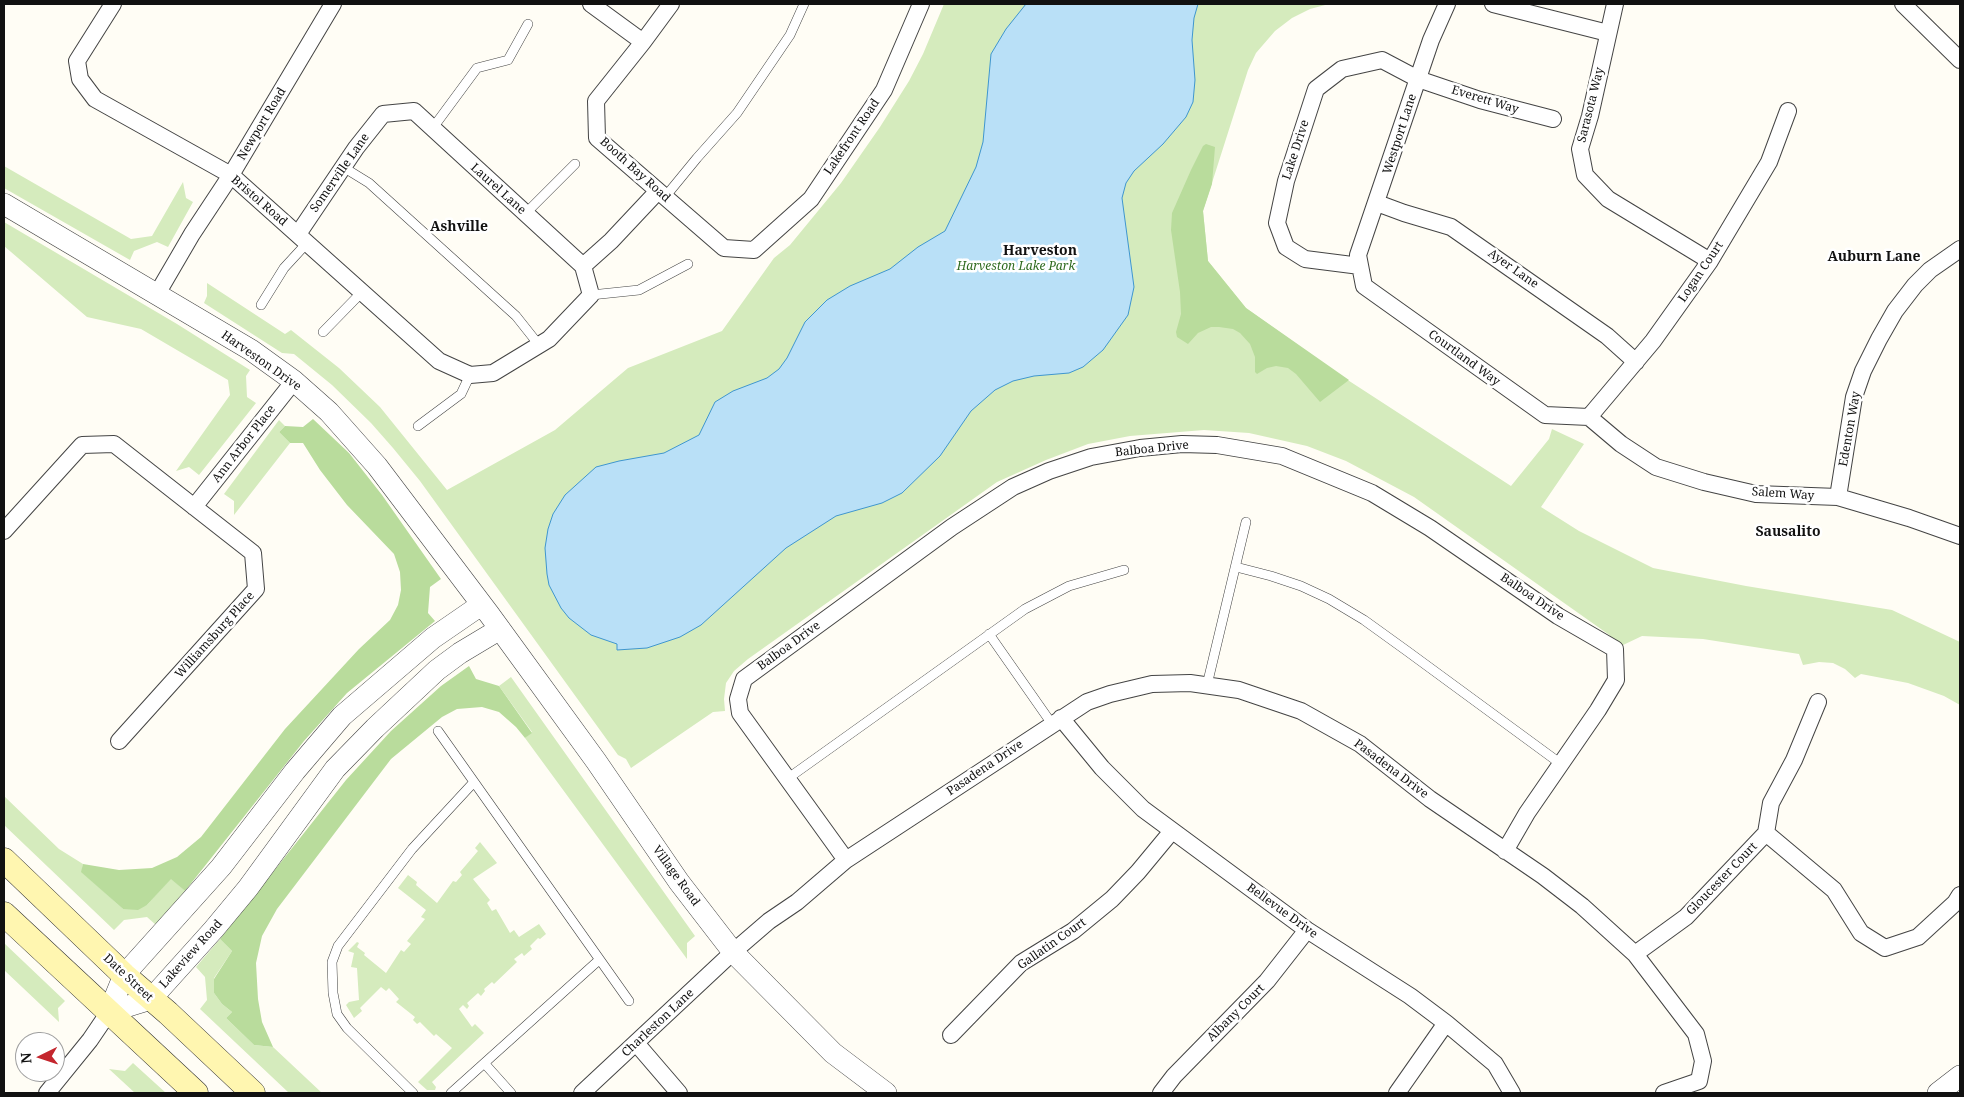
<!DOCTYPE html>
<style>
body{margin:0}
#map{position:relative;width:1964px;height:1097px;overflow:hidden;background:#fffdf5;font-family:"Noto Serif",serif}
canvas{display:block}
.frame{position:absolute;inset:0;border:5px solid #111;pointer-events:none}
.north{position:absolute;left:15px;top:1032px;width:50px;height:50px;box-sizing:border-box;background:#fff;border:1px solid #a0a0a0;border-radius:50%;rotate:266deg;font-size:14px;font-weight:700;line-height:20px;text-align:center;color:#111}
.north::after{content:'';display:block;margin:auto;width:18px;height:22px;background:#c4262e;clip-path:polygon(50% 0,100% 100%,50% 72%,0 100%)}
</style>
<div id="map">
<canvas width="1964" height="1097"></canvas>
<div class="frame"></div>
<div class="north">N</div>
</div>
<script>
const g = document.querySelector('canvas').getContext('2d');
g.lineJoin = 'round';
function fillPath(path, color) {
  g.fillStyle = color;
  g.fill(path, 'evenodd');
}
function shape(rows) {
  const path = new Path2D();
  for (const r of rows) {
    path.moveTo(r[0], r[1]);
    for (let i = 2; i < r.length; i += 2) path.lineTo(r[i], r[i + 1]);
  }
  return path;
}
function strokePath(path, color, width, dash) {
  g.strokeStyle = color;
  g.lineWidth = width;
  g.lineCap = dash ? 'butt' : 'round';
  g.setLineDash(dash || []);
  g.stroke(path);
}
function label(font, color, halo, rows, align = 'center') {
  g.font = font + ' "Noto Serif",serif';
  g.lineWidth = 5;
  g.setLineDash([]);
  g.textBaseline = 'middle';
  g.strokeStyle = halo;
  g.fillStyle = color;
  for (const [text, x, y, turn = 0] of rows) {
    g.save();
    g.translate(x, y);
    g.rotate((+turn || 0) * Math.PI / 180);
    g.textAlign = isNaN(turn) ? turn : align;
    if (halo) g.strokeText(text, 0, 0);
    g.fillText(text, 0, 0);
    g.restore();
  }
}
fillPath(shape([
 [944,4,1329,4,1310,9,1292,18,1275,31,1256,53,1248,70,1203,211,1208,261,1246,308,1340,375,1511,486,1549,439,1552,429,1584,444,1541,507,1579,531,1653,568,1746,586,1892,610,1960,642,1960,705,1944,696,1908,683,1861,674,1855,678,1845,669,1833,663,1819,662,1803,665,1799,654,1703,639,1642,636,1621,646,1608,634,1414,497,1346,461,1307,446,1249,433,1204,430,1130,436,1088,444,1046,460,997,482,748,659,734,671,726,683,724,699,725,711,713,712,631,768,626,759,618,755,420,481,393,448,371,423,332,385,294,354,282,353,204,303,207,296,207,283,285,334,291,330,339,368,380,407,447,490,555,430,628,368,722,331,774,258,790,245,841,183,880,127,909,81,923,54],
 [4,166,131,239,152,236,183,182,186,198,193,202,168,247,157,242,134,251,130,260,4,188],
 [4,222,177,324,250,370,246,376,247,397,256,403,199,475,189,467,176,471,230,395,228,380,141,329,87,317,4,246],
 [279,420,285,426,279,432,290,443,234,515,234,501,224,494],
 [511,677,695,936,687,943,687,959,525,738,532,732,499,686],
 [4,796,59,849,83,864,82,872,123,909,147,905,171,878,185,891,156,925,147,917,124,920,114,930,4,825],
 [480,842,497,863,473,879,490,900,487,903,492,911,496,909,510,933,514,930,519,937,539,924,546,934,540,939,538,938,530,946,532,949,524,956,522,953,514,959,517,962,494,984,492,982,484,989,485,991,481,996,478,993,467,1003,469,1006,467,1009,463,1005,459,1009,472,1027,475,1024,484,1033,432,1082,436,1087,435,1090,427,1090,418,1082,452,1048,436,1034,434,1036,420,1022,417,1024,413,1020,415,1017,396,1002,399,999,389,988,386,991,381,987,360,1008,362,1011,354,1018,346,1005,349,1002,359,1000,357,968,351,967,354,953,348,951,357,942,359,943,357,947,365,953,364,955,386,973,401,950,404,952,411,944,407,941,425,919,421,917,426,910,398,888,408,875,417,882,416,885,437,903,453,881,456,882,462,875,460,872,478,851,475,848],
 [220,939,232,951,214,978,214,993,222,1004,232,1012,226,1018,254,1045,273,1047,322,1093,289,1093,200,1009,207,1000,205,977,196,967],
 [4,943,65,1001,58,1008,59,1022,4,970],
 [133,1063,166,1093,135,1093,109,1069,125,1071]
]), '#d5ebbd');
fillPath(shape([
 [1206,144,1215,147,1212,184,1203,211,1208,261,1246,308,1349,380,1320,402,1296,374,1288,368,1276,366,1267,368,1257,374,1255,372,1255,357,1250,344,1240,333,1233,329,1219,327,1211,327,1198,333,1188,344,1177,337,1176,332,1181,314,1180,292,1171,230,1172,213,1191,170,1203,146],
 [313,419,349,453,382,495,441,579,430,587,428,613,435,621,347,693,304,741,185,891,171,879,147,905,138,910,123,909,81,872,83,864,119,870,152,868,177,857,201,837,285,729,359,649,390,620,398,605,401,590,400,572,394,554,347,505,320,470,303,443,290,443,279,432,285,426,303,427],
 [469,666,476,679,499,686,532,733,525,738,516,727,499,712,482,707,457,709,442,717,391,759,277,909,262,936,256,963,258,999,262,1022,273,1047,254,1045,226,1018,232,1012,222,1004,214,993,214,979,232,951,220,939,346,780,391,731,441,686]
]), '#b9dc9c');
const water = shape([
 [1026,4,1198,4,1194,18,1192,40,1195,80,1193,102,1186,117,1163,144,1134,171,1126,183,1122,198,1134,287,1128,315,1103,350,1083,367,1069,373,1034,376,1013,381,995,390,971,411,940,456,902,493,882,503,836,516,786,548,701,625,680,637,647,648,617,650,617,644,591,635,569,618,561,608,549,585,547,574,545,548,548,529,553,514,565,495,596,467,619,461,664,453,699,435,715,402,733,391,767,378,779,369,787,358,805,322,827,300,850,286,890,269,918,247,945,231,976,167,983,142,991,54,1006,29,1026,4]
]);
fillPath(water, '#b9e0f7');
strokePath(water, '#3f96cf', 1);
const service = shape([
 [432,129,477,68,508,60,528,24],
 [343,167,369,183,516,316,539,345],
 [665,197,697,158,737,113,790,35,804,4],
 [525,214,575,164],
 [591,295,639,290,688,264],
 [261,305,284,268,307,243],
 [323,332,363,291],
 [418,426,461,394,470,375],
 [1236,567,1271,576,1301,586,1329,599,1364,620,1407,651,1561,764],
 [989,634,1052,724],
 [1207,685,1246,522],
 [438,731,629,1001],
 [787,779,1025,609,1069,586,1124,570],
 [485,1064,511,1093],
 [413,1093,347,1028,337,1014,333,993,332,962,338,946,412,849,474,782],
 [451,1093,599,960]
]);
const minor = shape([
 [113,4,77,61,80,79,95,99,231,175,439,361,470,375,493,373,549,339,591,295,583,266,414,111,383,114,356,148,298,234],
 [591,4,643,42],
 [671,4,643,42,596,101,597,138,724,248,754,250,811,199,884,90,921,4],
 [1447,4,1431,40,1358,255,1364,286,1545,415,1589,417],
 [1493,4,1608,33],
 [1615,4,1590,116,1580,149,1585,175,1608,199,1710,261],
 [1903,4,1960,60],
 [1377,203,1404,213,1451,227,1607,336,1636,362],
 [583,266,611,241,658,191],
 [1360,266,1305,259,1286,247,1277,223,1286,181,1316,89,1342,69,1382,60,1418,79,1480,100,1553,119],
 [157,294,192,234,231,175,333,4],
 [1589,417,1621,444,1656,467,1704,482,1756,494,1838,497,1909,518,1960,536],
 [1589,417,1653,341,1710,261,1769,162,1788,111],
 [1838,497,1854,397,1863,371,1879,339,1895,311,1915,285,1930,270,1960,249],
 [194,507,294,381],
 [4,531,82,445,114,444,253,553,256,589,119,741],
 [1061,718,1102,768,1143,809,1307,930,1410,996,1446,1023,1495,1064,1512,1093],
 [1766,833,1834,890,1861,933,1885,948,1918,937,1955,903,1960,895],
 [846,860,740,713,738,699,744,679,952,527,1013,487,1049,471,1091,457,1140,448,1182,444,1217,445,1282,456,1372,493,1430,528,1558,616,1615,649,1616,680,1598,710,1527,813,1505,851],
 [1635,954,1686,917,1766,833,1771,803,1794,760,1818,702],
 [951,1035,1021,963,1073,931,1112,899,1138,872,1172,831],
 [636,1043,679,1093],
 [47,1093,90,1040,109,1012],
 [582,1093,733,952,769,921,797,902,846,860,1087,702,1110,694,1152,684,1190,683,1239,690,1301,711,1360,744,1430,799,1543,876,1582,906,1635,954,1696,1034,1703,1061,1699,1081,1664,1093],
 [1161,1093,1174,1076,1267,981,1307,930],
 [1397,1093,1446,1023]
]);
const tertiary = shape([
 [4,204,251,350,294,381,329,412,377,466,489,614,596,761,679,882,733,952,833,1053,886,1093],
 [109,1012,124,975,221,867,295,771,342,716,433,638,481,605],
 [109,1012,151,999,214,929,248,888,335,769,375,728,437,670,460,653,500,629],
 [1938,1093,1960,1076]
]);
const secondary = shape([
 [4,860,124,975,168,1013,253,1093],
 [4,914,196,1093]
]);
strokePath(service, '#444', 10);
strokePath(minor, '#444', 18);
strokePath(tertiary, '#444', 22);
strokePath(secondary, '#333', 25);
strokePath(service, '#fff', 9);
strokePath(minor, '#fff', 16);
strokePath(tertiary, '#fff', 21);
strokePath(secondary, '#fff6b0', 24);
label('12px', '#111', '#fff', [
 ["Everett Way",1485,100,17],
 ["Sarasota Way",1591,105,-76],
 ["Newport Road",262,124,-59],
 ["Westport Lane",1400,134,-72],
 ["Lakefront Road",852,137,-56],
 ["Lake Drive",1296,150,-72],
 ["Booth Bay Road",635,170,42],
 ["Somerville Lane",340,173,-55],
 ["Laurel Lane",498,189,42],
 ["Bristol Road",259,201,41],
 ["Ayer Lane",1513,269,35],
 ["Logan Court",1701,272,-56],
 ["Courtland Way",1464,358,36],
 ["Harveston Drive",261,361,35],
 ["Edenton Way",1850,429,-80],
 ["Ann Arbor Place",244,444,-52],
 ["Balboa Drive",1152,449,-6],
 ["Salem Way",1783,494,4],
 ["Balboa Drive",1532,597,34],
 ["Williamsburg Place",215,635,-48],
 ["Balboa Drive",789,646,-36],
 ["Pasadena Drive",985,768,-34],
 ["Pasadena Drive",1391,769,37],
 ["Village Road",676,876,54],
 ["Gloucester Court",1722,879,-46],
 ["Bellevue Drive",1282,911,36],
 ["Gallatin Court",1052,944,-35],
 ["Lakeview Road",191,954,-48],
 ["Date Street",128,978,43],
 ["Albany Court",1236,1013,-45],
 ["Charleston Lane",658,1023,-43]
]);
label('italic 12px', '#2f6b1f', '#fff', [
 ["Harveston Lake Park",1016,267]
]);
label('bold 14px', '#111', '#fff', [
 ["Ashville",459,227],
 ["Harveston",1040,251],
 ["Auburn Lane",1874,257],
 ["Sausalito",1788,532]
]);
</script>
